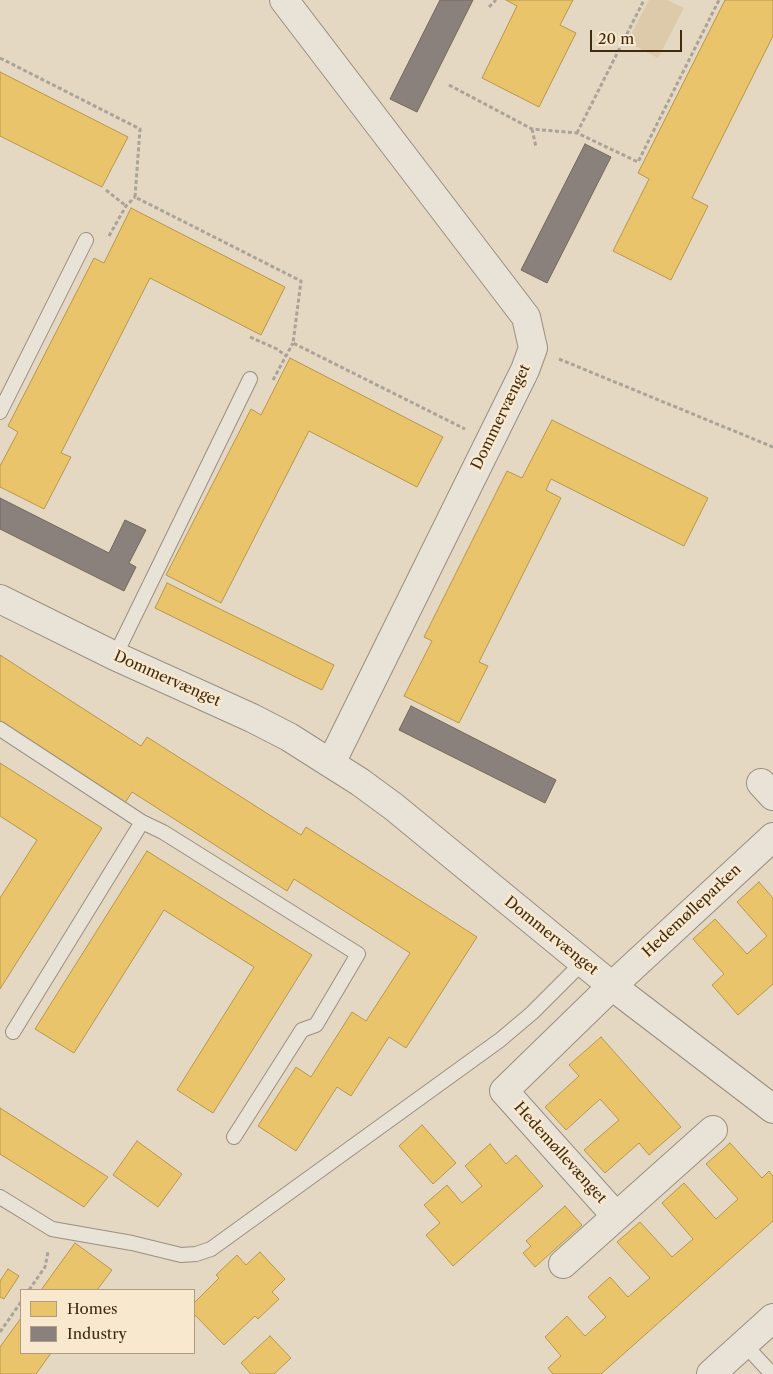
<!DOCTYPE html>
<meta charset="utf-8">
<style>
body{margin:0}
#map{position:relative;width:773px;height:1374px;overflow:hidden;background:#e5d8c2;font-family:"Libre Caslon Text",serif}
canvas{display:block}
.legend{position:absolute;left:20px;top:1289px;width:175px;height:65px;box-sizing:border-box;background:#f7e8ce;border:1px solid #af9c82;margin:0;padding:6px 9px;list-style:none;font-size:15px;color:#422a0f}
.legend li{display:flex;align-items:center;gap:10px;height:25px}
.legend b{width:25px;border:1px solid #af9c82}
.scale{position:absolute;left:590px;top:30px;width:92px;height:22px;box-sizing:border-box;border:2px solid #422a0f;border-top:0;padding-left:6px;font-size:15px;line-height:18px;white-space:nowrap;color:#422a0f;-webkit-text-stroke:4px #f7e8ce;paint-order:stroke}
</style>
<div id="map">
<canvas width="773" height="1374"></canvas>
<ul class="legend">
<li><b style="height:14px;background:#e9c46a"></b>Homes</li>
<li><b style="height:14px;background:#8a817c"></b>Industry</li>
</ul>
<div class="scale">20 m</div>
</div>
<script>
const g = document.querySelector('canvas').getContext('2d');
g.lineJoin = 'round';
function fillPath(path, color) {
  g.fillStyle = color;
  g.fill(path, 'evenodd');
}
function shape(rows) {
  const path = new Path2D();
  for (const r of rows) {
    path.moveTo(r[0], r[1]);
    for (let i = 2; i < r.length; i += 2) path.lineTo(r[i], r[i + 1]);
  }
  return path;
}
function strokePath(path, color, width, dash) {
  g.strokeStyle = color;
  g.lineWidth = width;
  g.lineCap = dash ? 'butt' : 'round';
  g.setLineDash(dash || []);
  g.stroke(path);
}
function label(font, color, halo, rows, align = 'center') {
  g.font = font + ' "Libre Caslon Text",serif';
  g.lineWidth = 5;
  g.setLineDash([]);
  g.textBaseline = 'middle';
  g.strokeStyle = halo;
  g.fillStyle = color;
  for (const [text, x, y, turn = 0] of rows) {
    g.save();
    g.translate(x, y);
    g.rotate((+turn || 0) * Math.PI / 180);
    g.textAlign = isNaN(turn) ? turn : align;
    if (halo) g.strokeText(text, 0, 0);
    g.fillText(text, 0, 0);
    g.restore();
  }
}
fillPath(shape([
 [649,0,667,0,684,8,658,58,627,42]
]), '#dccaab');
const homes = shape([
 [506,0,573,0,560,25,576,33,539,107,482,78,517,6,506,0],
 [725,0,773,0,773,36,692,198,708,206,671,280,613,251,649,179,638,173,725,0],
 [0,72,128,137,102,187,0,136,0,72],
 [131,208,285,287,261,335,150,278,61,453,71,457,44,509,0,487,0,466,18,432,8,426,94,258,104,263,131,208],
 [290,358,443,437,417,487,309,431,221,603,166,575,251,409,261,415,290,358],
 [552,420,708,498,684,546,551,479,546,490,561,498,479,662,488,666,459,723,404,696,432,641,424,637,507,471,522,478,552,420],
 [167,583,334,665,322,690,155,608,167,583],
 [0,655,141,746,147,737,301,835,306,827,477,937,406,1048,389,1037,351,1096,337,1087,296,1151,258,1126,296,1067,311,1077,352,1012,366,1021,410,953,294,879,287,891,132,792,125,803,0,722,0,655],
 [0,763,102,828,0,989,0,898,37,840,0,816,0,763],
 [147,851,312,955,213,1113,177,1090,254,967,164,910,74,1053,35,1029,147,851],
 [759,882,773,898,773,984,738,1015,712,985,724,974,693,939,715,919,747,954,767,936,737,902,759,882],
 [601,1037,681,1127,649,1155,639,1143,605,1173,584,1150,619,1120,600,1099,566,1130,545,1107,579,1076,569,1065,601,1037],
 [0,1108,108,1177,84,1207,0,1154,0,1108],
 [422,1125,456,1163,433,1184,399,1146,422,1125],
 [137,1141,182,1174,158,1207,113,1175,137,1141],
 [730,1143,762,1178,769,1171,773,1176,773,1221,601,1374,553,1374,548,1368,561,1356,545,1337,567,1316,585,1336,606,1317,588,1297,610,1277,628,1297,650,1278,617,1242,640,1222,672,1257,693,1239,662,1203,684,1183,716,1219,738,1199,706,1164,730,1143],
 [490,1144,506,1164,516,1155,543,1186,453,1266,426,1235,440,1223,424,1205,447,1185,462,1203,482,1186,465,1166,490,1144],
 [565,1206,582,1225,535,1267,523,1253,531,1246,526,1241,565,1206],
 [75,1243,112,1270,97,1290,41,1290,75,1243],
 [260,1252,285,1279,272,1292,279,1299,258,1319,255,1316,224,1345,194,1314,194,1303,219,1278,216,1275,237,1255,246,1265,260,1252],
 [8,1269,19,1276,4,1299,0,1297,0,1281,8,1269],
 [21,1318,21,1353,51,1353,36,1374,0,1374,0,1347,21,1318],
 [270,1336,291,1358,274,1374,251,1374,241,1363,270,1336]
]);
fillPath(homes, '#e9c46a');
strokePath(homes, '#b7964f', 1);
const industry = shape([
 [440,0,473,0,417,112,390,99,440,0],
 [585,144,611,157,547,283,521,270,585,144],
 [0,498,109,553,125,520,146,530,129,563,136,567,124,591,0,529,0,498],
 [411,706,556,780,545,803,399,730,411,706]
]);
fillPath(industry, '#8a817c');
strokePath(industry, '#74675b', 1);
const service = shape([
 [0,412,86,240],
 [115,656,250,379],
 [0,729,142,822,163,832,358,954,316,1025,302,1030,234,1137],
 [13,1032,142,822],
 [0,1197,52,1229,132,1243,181,1255,196,1254,211,1249,500,1040,532,1013,583,962],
 [744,1344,772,1374]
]);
const minor = shape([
 [284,0,526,317,533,348,525,370,331,763],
 [0,599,115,656,252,718,289,737,360,782,394,807,612,986,773,1109],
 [761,783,773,796],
 [616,1216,504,1091,612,986,773,837],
 [563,1264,713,1130]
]);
const tertiary = shape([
 [711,1374,773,1318]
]);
strokePath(service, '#9a8f80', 16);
strokePath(minor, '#9a8f80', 30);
strokePath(tertiary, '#9a8f80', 30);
strokePath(shape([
 [489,7,496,0],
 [0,58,140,129,135,197,301,281,293,343,465,429],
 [449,85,532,129,577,133,638,162,719,0],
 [532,129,536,147],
 [577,133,644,0],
 [106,190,126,206],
 [109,236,126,206,135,197],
 [250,337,277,349,286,356],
 [559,359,773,447],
 [273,380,293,343],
 [29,1290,45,1267,48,1252],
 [0,1332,21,1302]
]), '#aaa398', 3, [4, 2.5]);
strokePath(service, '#e9e2d7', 14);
strokePath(minor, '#e9e2d7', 28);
strokePath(tertiary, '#e9e2d7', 28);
label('15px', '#422a0f', '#f7e8ce', [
 ["Dommervænget",501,417,-64],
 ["Dommervænget",167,679,24],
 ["Hedemølleparken",692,911,-43],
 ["Dommervænget",551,936,39],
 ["Hedemøllevænget",560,1153,48]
]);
</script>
